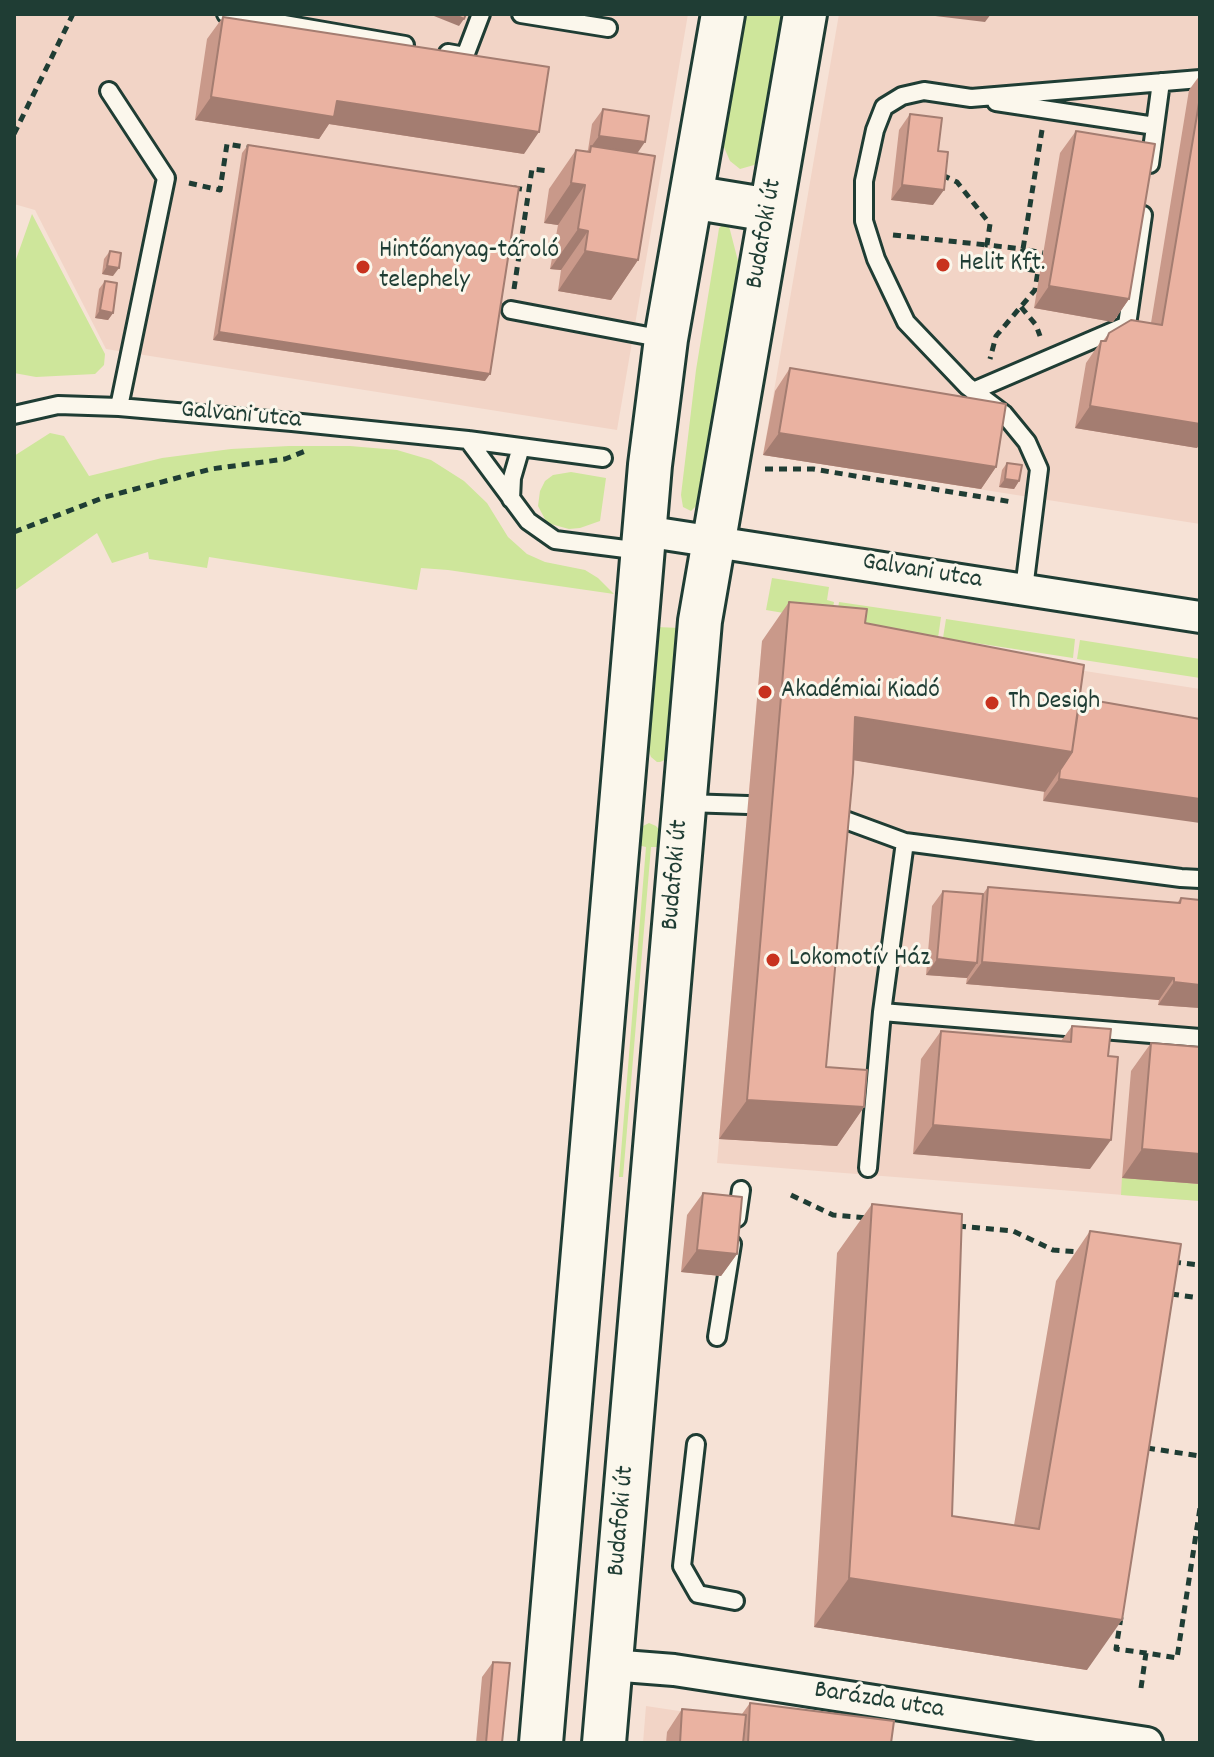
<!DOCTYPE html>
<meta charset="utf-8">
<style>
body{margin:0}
#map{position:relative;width:1214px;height:1757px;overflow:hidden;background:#f6e2d6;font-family:Dekko,sans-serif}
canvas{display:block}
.frame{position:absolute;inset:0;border:16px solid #1f3d34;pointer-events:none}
</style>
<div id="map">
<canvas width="1214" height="1757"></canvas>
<div class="frame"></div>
</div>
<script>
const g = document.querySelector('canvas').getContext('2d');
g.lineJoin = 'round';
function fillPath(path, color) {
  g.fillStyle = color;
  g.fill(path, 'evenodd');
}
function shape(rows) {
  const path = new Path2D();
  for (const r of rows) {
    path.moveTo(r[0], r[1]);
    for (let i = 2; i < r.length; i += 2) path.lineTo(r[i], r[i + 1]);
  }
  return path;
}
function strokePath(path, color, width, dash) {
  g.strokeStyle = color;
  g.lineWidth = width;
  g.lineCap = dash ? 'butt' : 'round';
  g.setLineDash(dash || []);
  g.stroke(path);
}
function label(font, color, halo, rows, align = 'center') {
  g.font = font + ' Dekko,sans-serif';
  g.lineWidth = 6;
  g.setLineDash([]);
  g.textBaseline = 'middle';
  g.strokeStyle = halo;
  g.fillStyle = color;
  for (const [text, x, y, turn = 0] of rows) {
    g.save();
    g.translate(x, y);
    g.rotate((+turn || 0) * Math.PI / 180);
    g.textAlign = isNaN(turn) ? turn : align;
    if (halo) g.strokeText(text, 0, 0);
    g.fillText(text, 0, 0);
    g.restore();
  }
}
fillPath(shape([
 [14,14,688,14,617,430,106,349,35,210,14,204],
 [839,14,1200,14,1200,524,763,455],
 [816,629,1200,689,1200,1201,717,1163,762,641,799,645],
 [646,1706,891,1743,643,1743]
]), '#f2d4c6');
fillPath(shape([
 [743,14,785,14,759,159,754,165,740,169,730,161,723,145,722,136],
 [32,214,105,354,104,365,95,374,36,377,14,373,14,265],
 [723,225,728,225,730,230,738,261,738,275,697,505,691,511,683,507,681,495,696,370,718,235,719,228],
 [50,433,64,436,89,476,162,458,231,449,289,446,350,446,397,450,431,460,464,481,487,503,508,537,527,554,545,562,585,570,598,578,614,594,448,570,421,568,417,590,209,557,207,568,149,559,148,552,112,563,97,533,14,591,14,456],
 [571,472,606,478,600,521,580,528,569,529,547,523,538,506,540,491,545,481,553,475],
 [772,578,829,587,827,600,834,602,831,621,766,610],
 [839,602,941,617,938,638,836,622],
 [946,619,1075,639,1073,658,943,638],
 [657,627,680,628,668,751,665,760,660,762,657,762,651,757,647,746],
 [1080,640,1200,659,1200,678,1077,659],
 [649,823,656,826,662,833,660,847,651,847,623,1177,619,1177,646,847,637,845,638,833,643,826],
 [1122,1177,1200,1184,1200,1201,1121,1195]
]), '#cee69b');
const lane = shape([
 [226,14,405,45],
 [521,14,608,28],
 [448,53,465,56,481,14],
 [109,91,166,178,119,407],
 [996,102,1155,126],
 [1150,164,1161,82],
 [511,310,664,339],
 [973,391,1127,325,1143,215],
 [14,415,58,405,119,407,292,422,468,440,603,458],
 [468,440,528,521,555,540,641,551],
 [511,499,512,478,521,447],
 [1024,589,1039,469,1027,442,1004,414,967,386,906,322,876,259,864,221,864,181,875,130,884,107,902,96,924,91,971,98,1200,79],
 [685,803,748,805],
 [829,814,905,842,1181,878,1200,879],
 [882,1012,1200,1038],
 [868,1168,882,1012,905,842],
 [737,1218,741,1190],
 [717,1337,732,1244],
 [696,1444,682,1566,698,1594,735,1601]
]);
const street = shape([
 [644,531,1200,617],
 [610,1665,674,1670,1147,1743]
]);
const secondary = shape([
 [691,197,770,210],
 [541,1743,650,465,666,339,723,14],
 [604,1743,700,621,805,14]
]);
strokePath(lane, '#1f3d34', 22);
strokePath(street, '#1f3d34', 36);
strokePath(secondary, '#1f3d34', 48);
strokePath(shape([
 [1042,130,1023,249,1043,253],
 [14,134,73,14],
 [942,175,957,182,990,224,987,245,1023,249,1020,268,1038,271,1035,290,996,336,990,359],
 [189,183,220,190,227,144,251,148],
 [514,188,528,190],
 [893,235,987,245],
 [514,289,532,169,550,171],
 [1021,307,1036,325,1040,336],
 [765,469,813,469,1012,502],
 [14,532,105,497,211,469,285,459,308,450],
 [791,1195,833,1215,868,1218],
 [958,1226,1013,1231,1053,1250,1080,1252],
 [1173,1262,1200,1265],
 [1171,1294,1200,1298],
 [1147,1448,1200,1456],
 [1121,1617,1116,1649,1146,1653],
 [1141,1688,1146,1653,1177,1658,1200,1508]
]), '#1f3d34', 5, [8, 6]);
strokePath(lane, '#fbf7ec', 16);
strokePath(street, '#fbf7ec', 30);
strokePath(secondary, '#fbf7ec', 42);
fillPath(shape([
 [223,17,524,154,329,124,319,139,195,120,207,39],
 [1200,75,1200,443,1197,448,1075,428,1086,363,1101,341,1103,341,1109,333,1151,323,1189,90],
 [603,109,637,153,638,260,611,300,558,291,561,270,550,269,558,225,544,223,549,189,576,150,587,151,588,150,592,124],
 [910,114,933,205,891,200,899,130],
 [1076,131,1129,299,1113,322,1034,308,1060,153],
 [248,145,485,381,213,340,242,153],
 [110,251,113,276,102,274,104,259],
 [105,281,113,313,108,320,95,318,99,289],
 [790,368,996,467,981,489,763,455,775,391],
 [1007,463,1019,481,1014,489,999,487,1002,470],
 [789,602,865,623,1080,698,1200,719,1043,801,1044,791,854,760,826,1067,864,1107,837,1146,719,1139,762,641],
 [988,887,1177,903,1181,898,1200,1008,1158,1005,1159,1000,966,984,967,978,926,975,932,906,943,891,983,894],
 [1072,1026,1090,1169,913,1154,921,1059,941,1031,1061,1041],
 [1151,1043,1200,1047,1200,1184,1122,1178,1131,1071],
 [703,1193,737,1254,721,1276,681,1272,687,1215],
 [872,1204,952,1516,1014,1525,1056,1281,1090,1231,1087,1670,814,1627,837,1253],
 [493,1662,502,1743,476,1743,482,1677],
 [750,1703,891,1743,666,1743,667,1732,682,1709,742,1714]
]), '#c9998a');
fillPath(shape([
 [429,14,453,14,464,19,459,26],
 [928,14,991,14,985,22,927,15],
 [211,97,337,101,539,132,524,154,329,124,319,139,195,120],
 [599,136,645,142,634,158,591,147],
 [571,183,585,185,558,225,544,223],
 [902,185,944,190,933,205,891,200],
 [578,229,588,231,561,270,550,269],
 [585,251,638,260,611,300,558,291],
 [107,266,119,268,113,276,102,274],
 [1049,286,1129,299,1113,322,1034,308],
 [100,310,113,313,108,320,95,318],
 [219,332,490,374,485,381,213,340],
 [1090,406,1200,424,1200,443,1197,448,1075,428],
 [779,433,996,467,981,489,763,455],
 [1005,479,1019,481,1014,489,999,487],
 [855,717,1072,752,1045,792,828,756],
 [1059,779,1200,799,1200,823,1043,801],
 [937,959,977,963,967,978,926,975],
 [982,962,1174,978,1159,1000,966,984],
 [1174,982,1200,985,1200,1008,1158,1005],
 [747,1100,864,1107,837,1146,719,1139],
 [933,1125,1111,1140,1090,1169,913,1154],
 [1142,1149,1200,1154,1200,1184,1122,1178],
 [697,1250,737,1254,721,1276,681,1272],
 [849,1578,1122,1620,1087,1670,814,1627]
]), '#a47d71');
const building = shape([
 [453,14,466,14,464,19,453,14],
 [223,17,549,67,539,132,337,101,334,117,211,97,223,17],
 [1200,97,1200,424,1090,406,1101,341,1106,341,1109,333,1131,320,1162,325,1200,97],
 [603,109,649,116,645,142,599,136,603,109],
 [910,114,942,118,938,151,948,152,944,190,902,185,910,114],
 [1076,131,1155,144,1129,299,1049,286,1076,131],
 [248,145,519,187,490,374,219,332,248,145],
 [591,146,655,156,638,260,585,251,588,231,578,229,585,185,571,183,576,150,590,152,591,146],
 [110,251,121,253,119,268,107,266,110,251],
 [105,281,117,283,113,313,100,310,105,281],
 [790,368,1006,404,996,467,779,433,790,368],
 [1007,463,1022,465,1019,481,1005,479,1007,463],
 [789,602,867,609,865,623,1084,665,1072,752,855,717,853,773,826,1067,867,1070,864,1107,747,1100,789,602],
 [1080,698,1200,719,1200,799,1059,779,1060,770,1072,752,1080,698],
 [988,887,1180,903,1181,898,1200,900,1200,985,1174,982,1174,978,982,962,988,887],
 [943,891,983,894,977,963,937,959,943,891],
 [1072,1026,1111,1029,1108,1056,1118,1057,1111,1140,933,1125,941,1031,1071,1042,1072,1026],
 [1151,1043,1200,1047,1200,1154,1142,1149,1151,1043],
 [703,1193,742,1197,737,1254,697,1250,703,1193],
 [872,1204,962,1214,952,1516,1039,1529,1090,1231,1181,1244,1122,1620,849,1578,872,1204],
 [493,1662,510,1663,502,1743,486,1743,493,1662],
 [750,1703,894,1721,891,1743,748,1743,750,1703],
 [682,1709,746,1715,743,1743,680,1743,682,1709]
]);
fillPath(building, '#eab2a1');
strokePath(building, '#a47d71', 2);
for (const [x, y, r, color] of [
 [943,265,8,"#c8321e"],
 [363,267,8,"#c8321e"],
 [765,692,8,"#c8321e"],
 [992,703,8,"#c8321e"],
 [773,960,8,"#c8321e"]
]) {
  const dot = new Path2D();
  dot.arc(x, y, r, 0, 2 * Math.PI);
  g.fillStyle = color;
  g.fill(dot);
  strokePath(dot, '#fbf7ec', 3);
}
label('26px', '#1f3d34', '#fbf7ec', [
 ["Budafoki út",766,234,-80],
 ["Galvani utca",241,417,5],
 ["Galvani utca",922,573,9],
 ["Budafoki út",677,875,-85],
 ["Budafoki út",623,1521,-85],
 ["Barázda utca",879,1702,9]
]);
label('26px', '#1f3d34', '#fbf7ec', [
 ["Hintőanyag-tároló",379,252],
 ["telephely",379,282],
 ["Helit Kft.",959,265],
 ["Akadémiai Kiadó",781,692],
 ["Th Desigh",1008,703],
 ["Lokomotív Ház",789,960]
], 'left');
</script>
